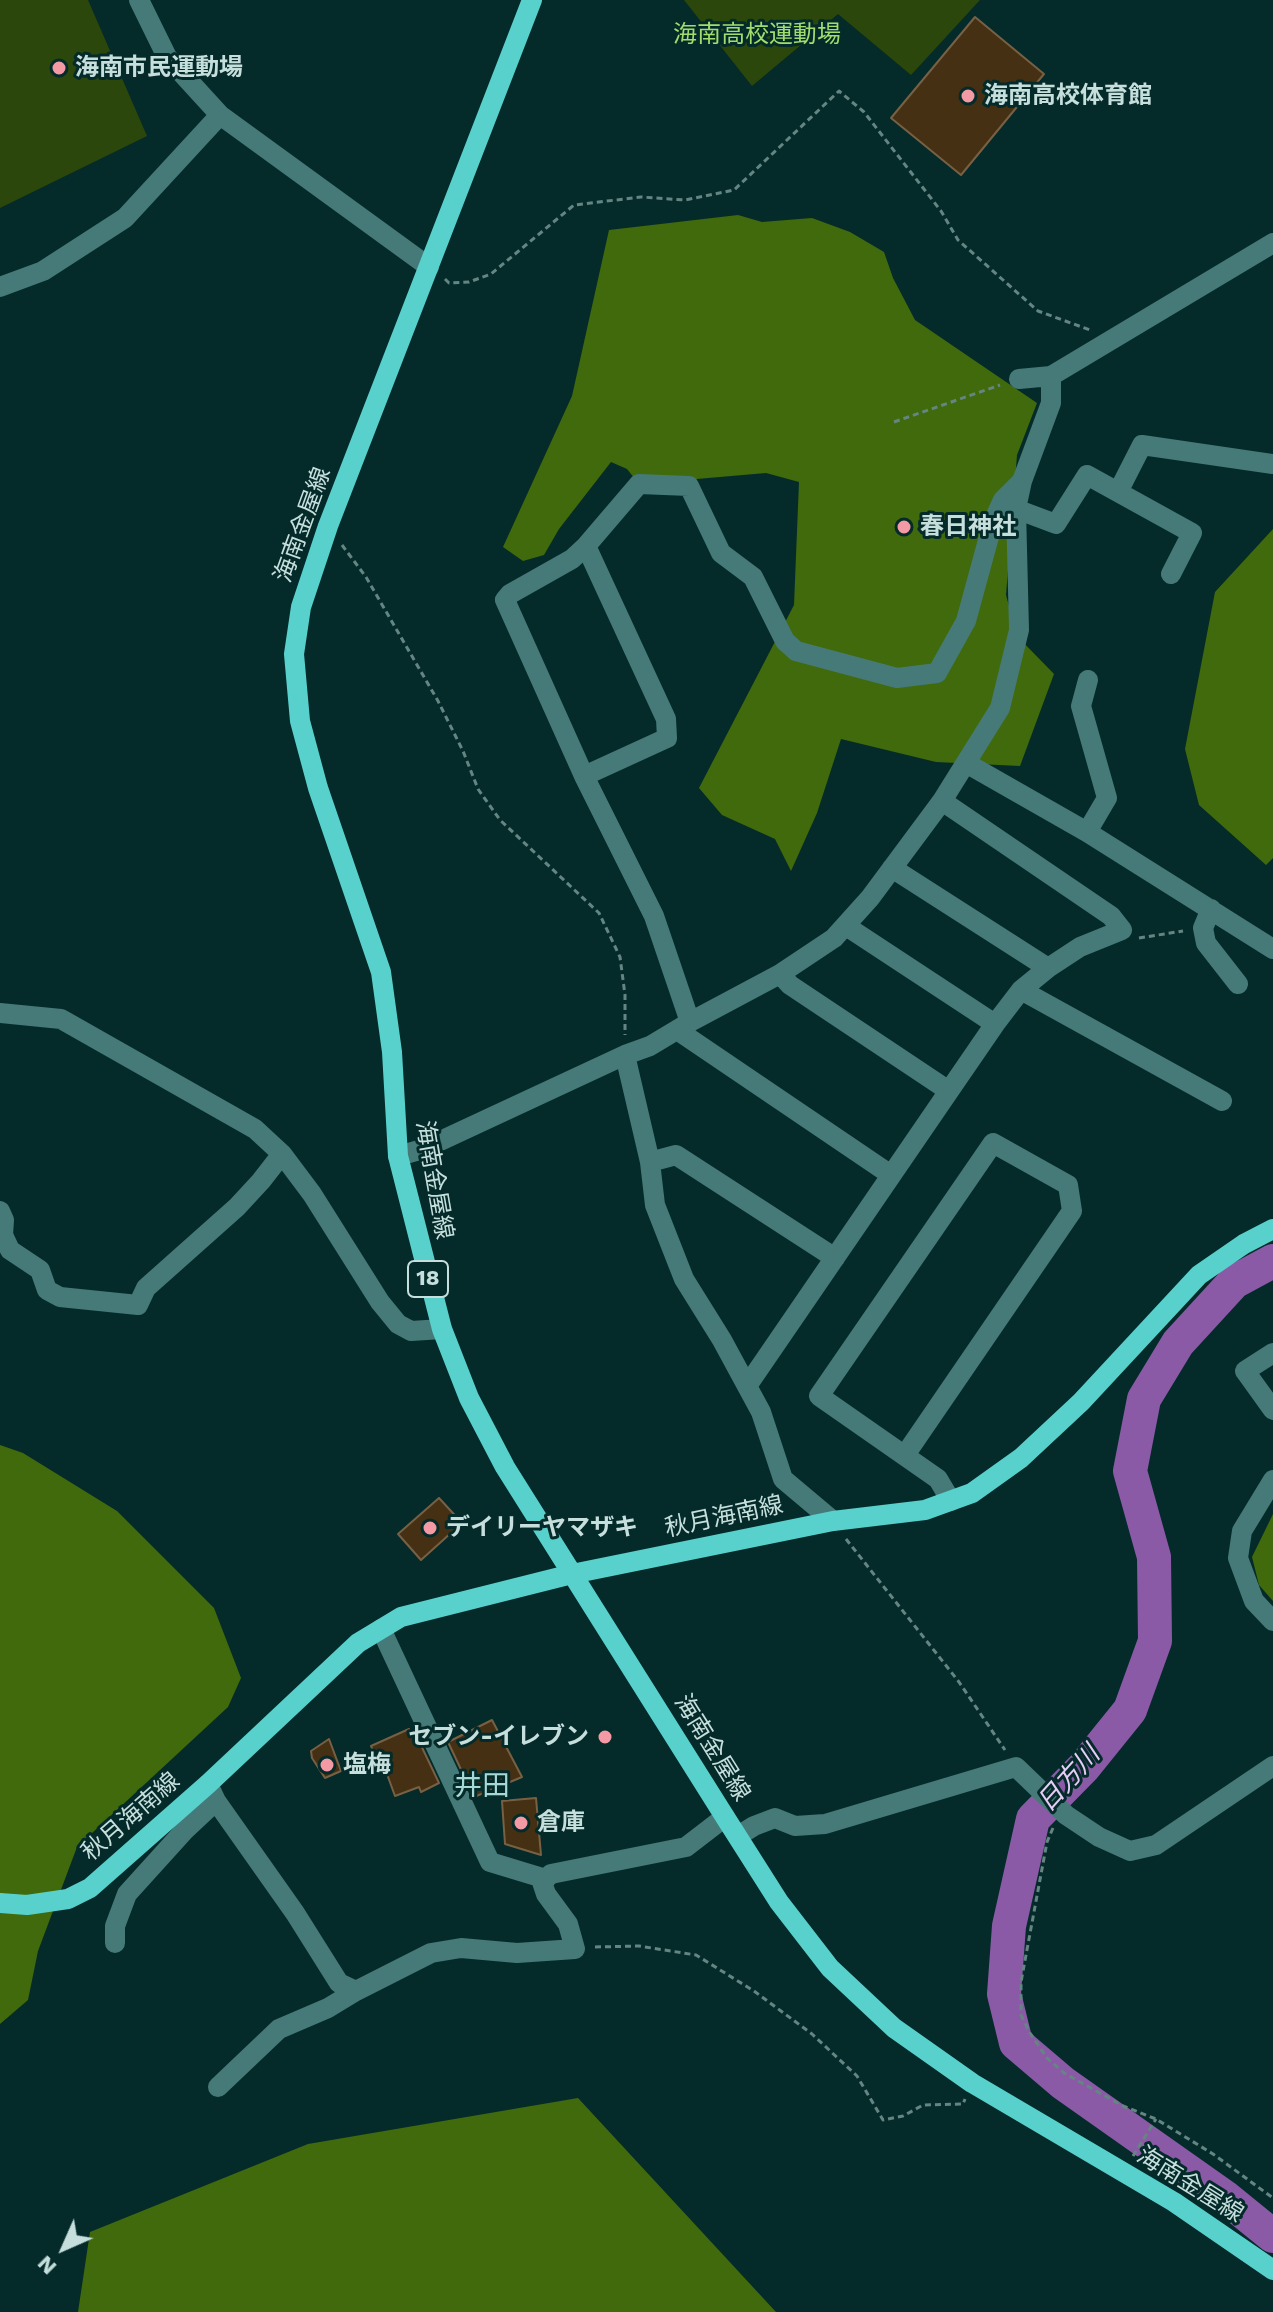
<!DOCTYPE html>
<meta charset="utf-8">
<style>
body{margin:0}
#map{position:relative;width:1273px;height:2312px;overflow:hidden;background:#042b2a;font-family:"Work Sans",sans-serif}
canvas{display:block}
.north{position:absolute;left:24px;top:2208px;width:80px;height:80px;-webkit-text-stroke:6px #042b2a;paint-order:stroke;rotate:225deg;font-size:22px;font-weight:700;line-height:32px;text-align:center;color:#c6dfdd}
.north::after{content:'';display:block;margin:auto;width:28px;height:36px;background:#c6dfdd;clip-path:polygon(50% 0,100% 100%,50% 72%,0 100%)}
</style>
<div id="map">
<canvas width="1273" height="2312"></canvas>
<div class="north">N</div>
</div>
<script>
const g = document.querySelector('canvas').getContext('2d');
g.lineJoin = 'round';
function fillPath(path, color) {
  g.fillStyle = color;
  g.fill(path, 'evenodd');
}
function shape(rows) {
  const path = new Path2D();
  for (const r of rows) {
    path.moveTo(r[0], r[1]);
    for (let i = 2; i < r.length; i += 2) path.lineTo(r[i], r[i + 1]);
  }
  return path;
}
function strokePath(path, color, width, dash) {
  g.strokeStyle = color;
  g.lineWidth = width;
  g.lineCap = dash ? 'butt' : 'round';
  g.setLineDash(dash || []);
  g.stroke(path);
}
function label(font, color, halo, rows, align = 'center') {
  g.font = font + ' "Work Sans","Noto Sans JP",sans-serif';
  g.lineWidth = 6;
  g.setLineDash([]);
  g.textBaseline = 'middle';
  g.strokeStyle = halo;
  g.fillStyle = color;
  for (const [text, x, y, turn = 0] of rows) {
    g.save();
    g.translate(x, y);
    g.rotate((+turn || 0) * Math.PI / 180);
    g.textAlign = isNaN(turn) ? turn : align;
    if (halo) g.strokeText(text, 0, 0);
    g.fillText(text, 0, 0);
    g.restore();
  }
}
fillPath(shape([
 [0,0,88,0,147,136,0,208],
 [684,0,980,0,911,75,838,14,752,86]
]), '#2b470b');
fillPath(shape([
 [738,215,762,222,812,218,850,232,884,252,893,278,915,320,1037,403,1017,455,1006,595,1017,636,1054,674,1020,766,936,762,841,739,817,813,791,871,775,839,722,815,699,788,794,605,799,482,766,473,639,484,627,469,611,462,559,529,544,555,523,561,503,547,572,396,609,230],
 [1273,529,1273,858,1266,865,1199,805,1185,749,1215,592],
 [0,1445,23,1453,117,1511,214,1608,241,1678,228,1707,77,1847,38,1951,28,2000,0,2024],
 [1273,1514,1273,1601,1259,1585,1252,1557],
 [578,2098,776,2312,78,2312,90,2232,308,2144]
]), '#406a0b');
strokePath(shape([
 [1273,1261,1234,1282,1178,1343,1144,1399,1130,1471,1154,1557,1155,1641,1130,1710,1084,1767,1033,1819,1009,1926,1004,1994,1016,2043,1063,2083,1226,2198,1273,2236]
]), '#8b5aa7', 34);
const building = shape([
 [975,17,1044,74,961,175,891,118,975,17],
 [439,1498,462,1523,421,1560,398,1534,439,1498],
 [492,1720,522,1777,474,1797,448,1742,492,1720],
 [409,1729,414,1738,417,1737,439,1783,421,1792,419,1787,395,1796,384,1766,380,1767,371,1746,409,1729],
 [329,1739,341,1771,325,1778,312,1758,311,1751,329,1739],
 [536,1798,541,1855,505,1844,502,1801,536,1798]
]);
fillPath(building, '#453014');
strokePath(building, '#776043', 2);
strokePath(shape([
 [445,279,449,283,469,282,491,274,574,205,641,197,685,200,734,190,839,91,864,112,941,211,958,240,1038,311,1090,330],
 [894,422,1000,385],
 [342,545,366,577,438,701,463,751,478,789,500,820,599,913,620,957,625,995,625,1035],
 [1139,938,1183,931],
 [846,1539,959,1682,1005,1750],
 [1053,1828,1047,1842,1021,1982,1021,2015,1030,2033,1047,2058,1064,2073,1123,2106,1156,2119,1213,2154,1273,2198],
 [595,1947,639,1946,696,1955,754,1991,812,2034,857,2076,883,2120,903,2116,923,2105,963,2104,965,2099],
 [1133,2156,1156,2119]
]), '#658583', 3, [6, 4]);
strokePath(shape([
 [139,0,167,57,220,115,429,267],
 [0,287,43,271,125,218,220,115],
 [1019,379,1051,376,1273,243],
 [1118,492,1142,445,1273,464],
 [1016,509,1056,524,1087,475,1192,533,1171,574],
 [966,763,1087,832,1273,949],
 [584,776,505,600,510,594,572,559,586,546],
 [1087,832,1107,798,1081,706,1088,680],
 [892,868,1048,968,1080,947,1122,930,1111,916,942,801],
 [1211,909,1203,928,1206,943,1238,984],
 [846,926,995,1024,1021,990,1048,968],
 [780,974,790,985,949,1091,995,1024],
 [1021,990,1222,1101],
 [0,1013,61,1019,255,1129,282,1154,312,1194,380,1302,398,1324,411,1331,442,1329],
 [690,1022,654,916,584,776,667,738,666,719,586,546,639,484,689,486,721,553,753,577,785,641,796,651,897,678,937,673,966,621,993,522,1003,500,1022,481],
 [677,1030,891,1175],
 [625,1055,650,1162,655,1205,684,1279,722,1340,761,1412,783,1479,833,1521],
 [398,1156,423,1149,625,1055,650,1046,690,1022,780,974,834,938,870,898,942,801,1000,708,1019,630,1016,509,1022,481,1051,403,1051,376],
 [650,1162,676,1155,835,1258],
 [0,1211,4,1220,3,1235,10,1250,40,1270,47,1290,60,1297,138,1305,146,1288,237,1207,261,1181,282,1154],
 [1273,1353,1245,1371,1273,1410],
 [747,1386,949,1091],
 [905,1455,1072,1211,1068,1185,993,1143,819,1396,938,1479,951,1501],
 [1273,1480,1242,1531,1238,1558,1254,1601,1273,1621],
 [381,1629,490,1862,546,1879],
 [208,1784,216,1801,295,1913,339,1983,356,1991,431,1953,461,1948,517,1953,575,1949,568,1924,546,1894,542,1882,551,1874,686,1847,725,1817],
 [738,1836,754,1826,775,1818,795,1826,825,1824,1016,1767,1066,1815,1099,1837,1130,1851,1156,1845,1273,1766],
 [115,1943,115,1926,127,1894,184,1831,216,1801],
 [218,2087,279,2029,328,2008,356,1991]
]), '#457a78', 20);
strokePath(shape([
 [532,0,328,526,301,607,294,654,300,721,318,788,381,972,392,1052,398,1156,442,1329,469,1398,505,1467,725,1817,779,1902,830,1968,894,2028,972,2083,1174,2202,1273,2270],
 [0,1903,27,1905,68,1899,90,1888,208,1784,358,1643,401,1617,572,1574,833,1521,925,1510,972,1493,1021,1458,1081,1402,1199,1275,1244,1244,1273,1229]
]), '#58d1cd', 20);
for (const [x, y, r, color] of [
 [59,68,8,"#f49aa5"],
 [968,96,8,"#f49aa5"],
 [904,527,8,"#f49aa5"],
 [430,1528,8,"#f49aa5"],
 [605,1737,8,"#f49aa5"],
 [327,1765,8,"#f49aa5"],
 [521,1823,8,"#f49aa5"]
]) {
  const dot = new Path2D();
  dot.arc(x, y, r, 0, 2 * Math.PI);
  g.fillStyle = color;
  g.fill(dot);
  strokePath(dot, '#042b2a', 3);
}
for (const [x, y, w] of [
 [428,1279,40]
]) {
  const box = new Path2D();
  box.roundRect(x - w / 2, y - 18, w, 36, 6);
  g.fillStyle = '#042b2a';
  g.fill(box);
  strokePath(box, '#c6dfdd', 2);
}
label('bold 22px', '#c6dfdd', null, [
 ["18",428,1279]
]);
label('24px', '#a1dc6c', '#042b2a', [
 ["海南高校運動場",757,35]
]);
label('bold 24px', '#c6dfdd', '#042b2a', [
 ["海南市民運動場",75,68],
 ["海南高校体育館",984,96],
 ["春日神社",920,527],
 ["デイリーヤマザキ",446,1528],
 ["セブン-イレブン",589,1737,"right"],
 ["塩梅",343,1765],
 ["倉庫",537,1823]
], 'left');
label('24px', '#c6dfdd', '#042b2a', [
 ["海南金屋線",303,525,-70],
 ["海南金屋線",434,1180,80],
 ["秋月海南線",724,1517,-12],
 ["海南金屋線",712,1748,58],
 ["秋月海南線",131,1817,-41],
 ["海南金屋線",1190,2185,32]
]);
label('italic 26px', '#e7cef7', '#042b2a', [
 ["日方川",1069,1779,-48]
]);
label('28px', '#a6d8d5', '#042b2a', [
 ["井田",482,1787]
]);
</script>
